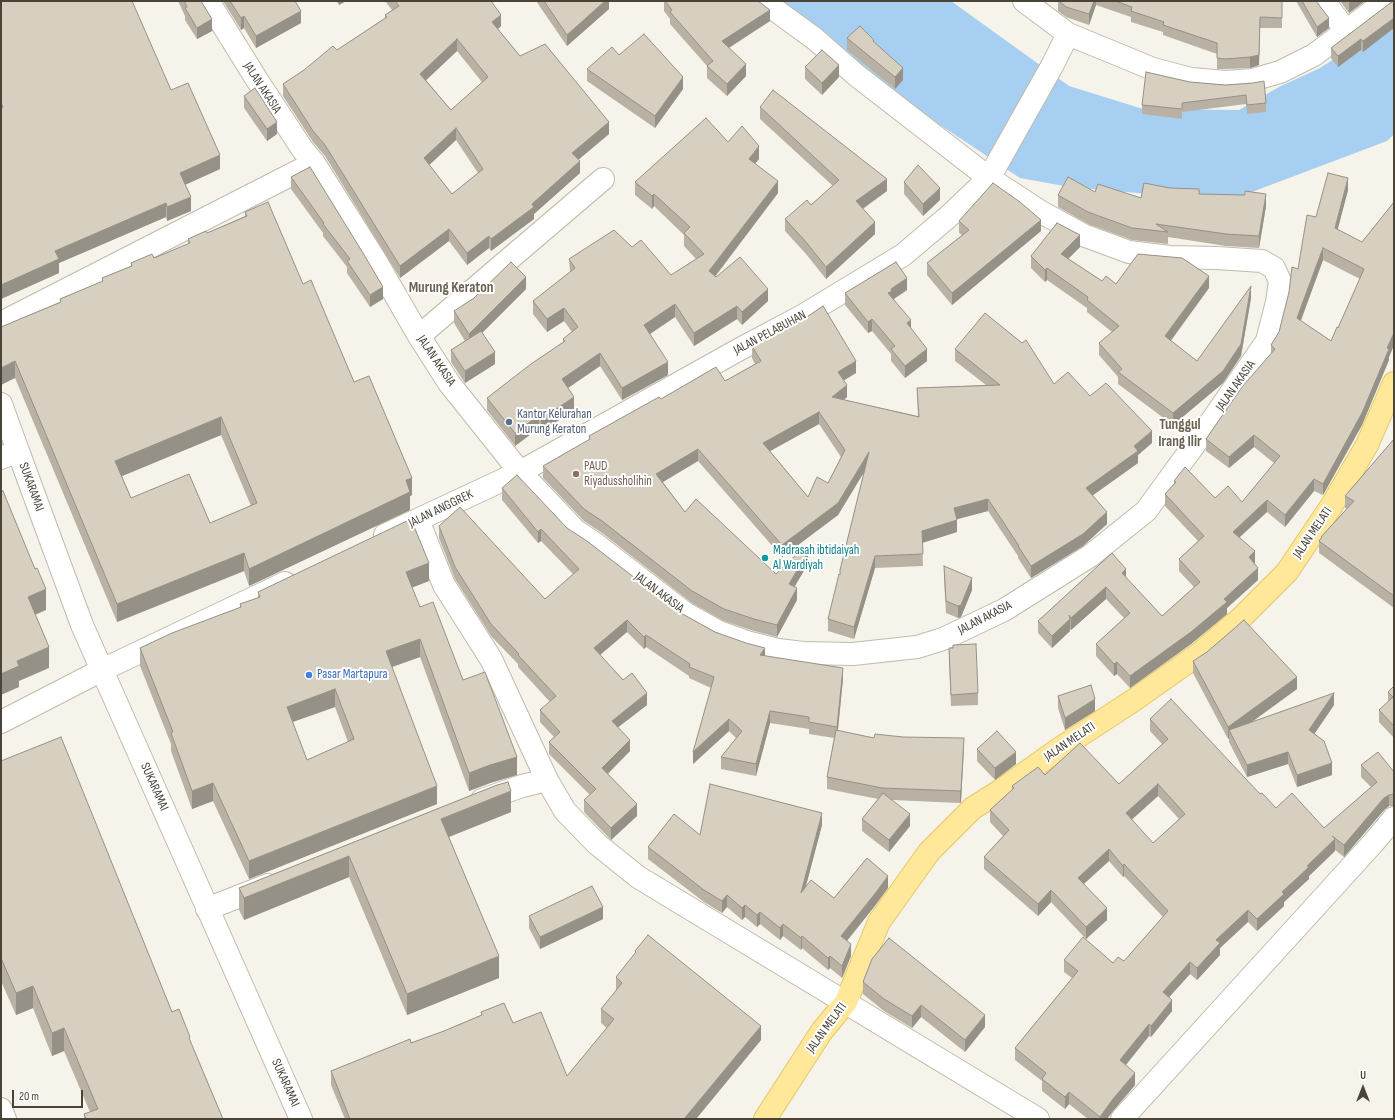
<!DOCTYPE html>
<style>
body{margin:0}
#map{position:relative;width:1395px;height:1120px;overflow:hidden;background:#f5f3ea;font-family:"Sofia Sans Condensed",sans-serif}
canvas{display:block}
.frame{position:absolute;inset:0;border:2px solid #4a4438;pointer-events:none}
.north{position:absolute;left:1343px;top:1068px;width:40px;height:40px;-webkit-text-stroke:3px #fff;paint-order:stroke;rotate:0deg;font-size:11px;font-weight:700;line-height:16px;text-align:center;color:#4a4438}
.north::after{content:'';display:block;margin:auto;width:14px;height:18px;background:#4a4438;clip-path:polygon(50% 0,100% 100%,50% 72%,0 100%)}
.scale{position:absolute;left:12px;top:1090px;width:71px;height:18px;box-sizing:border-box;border:2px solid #4a4438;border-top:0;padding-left:5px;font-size:12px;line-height:14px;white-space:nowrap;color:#4a4438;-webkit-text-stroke:3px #fff;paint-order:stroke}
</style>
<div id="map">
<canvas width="1395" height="1120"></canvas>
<div class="frame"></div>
<div class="north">U</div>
<div class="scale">20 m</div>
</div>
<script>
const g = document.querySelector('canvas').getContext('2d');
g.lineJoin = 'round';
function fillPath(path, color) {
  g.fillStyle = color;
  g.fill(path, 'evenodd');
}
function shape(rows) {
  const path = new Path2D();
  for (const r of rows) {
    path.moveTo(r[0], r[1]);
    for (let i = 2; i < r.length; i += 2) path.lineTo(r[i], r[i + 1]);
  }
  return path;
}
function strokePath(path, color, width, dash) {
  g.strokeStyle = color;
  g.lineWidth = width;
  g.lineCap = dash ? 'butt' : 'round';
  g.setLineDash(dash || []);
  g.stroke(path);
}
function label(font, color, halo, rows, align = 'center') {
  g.font = font + ' "Sofia Sans Condensed",sans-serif';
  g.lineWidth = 4;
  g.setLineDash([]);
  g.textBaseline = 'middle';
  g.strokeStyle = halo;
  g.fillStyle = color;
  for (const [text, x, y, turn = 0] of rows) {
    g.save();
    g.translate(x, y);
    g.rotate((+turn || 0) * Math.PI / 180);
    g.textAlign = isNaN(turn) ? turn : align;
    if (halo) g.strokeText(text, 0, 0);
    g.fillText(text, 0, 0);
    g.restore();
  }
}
fillPath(shape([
 [779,1,951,1,1069,86,1143,109,1239,110,1279,87,1320,68,1359,43,1394,16,1394,134,1387,141,1228,201,1070,187,1020,178,892,93]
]), '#a6cff2');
const minor = shape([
 [208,1,257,80,303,150,314,163,374,258,419,336,449,383,520,472,576,531,594,543,685,613,719,632,750,643,778,650,803,653,853,654,917,647,943,639,1004,610,1090,556,1146,511,1208,426,1267,341,1277,302,1280,281,1274,268,1262,261,1217,258,1170,257,1129,252,1083,235,1041,212,989,178,856,75,815,39,763,1],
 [1024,1,1068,34,1153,69,1191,79,1226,82,1252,80,1280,72,1314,55,1386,1],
 [1324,1,1346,31],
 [1,323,314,163],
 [419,336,603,179],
 [1,404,18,451,1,458],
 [18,451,82,625,301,1119],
 [418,520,444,585,491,659,547,780],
 [385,535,520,472,740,349,804,315,903,255,948,217,989,178,1052,66,1068,34],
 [1,722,102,670,285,583],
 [482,800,522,786,547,780,565,811,597,844,638,877,1038,1119],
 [207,909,268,885],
 [1,1109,5,1119],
 [1122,1119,1374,842,1394,818]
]);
const major = shape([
 [765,1119,822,1031,846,1002,879,922,929,852,973,808,1000,791,1059,749,1134,700,1199,654,1242,617,1287,572,1332,505,1367,445,1394,383]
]);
strokePath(minor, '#c1bbac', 24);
strokePath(major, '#e6c867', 24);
strokePath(minor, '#fff', 22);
strokePath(major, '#ffe899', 22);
fillPath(shape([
 [1,1,171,90,220,169,185,185,191,211,167,221,166,217,59,263,59,273,1,299],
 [178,1,201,1,212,31,197,39,185,20,185,16],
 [223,1,295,1,301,23,256,48,244,28,241,30],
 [336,1,346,1,339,5],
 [385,1,491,1,501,26,498,29,520,56,609,134,578,160,580,173,534,214,534,219,491,251,489,248,467,265,449,241,400,278,325,156,313,142,283,96,283,84,337,50,385,18,385,15,392,10],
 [457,51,482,82,451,110,426,80],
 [456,140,478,173,452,194,429,165],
 [536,1,609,1,609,9,567,46],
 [664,1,758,1,770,21,729,48,746,76,727,96,707,78,707,66,670,24,670,19,664,11],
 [1058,1,1282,1,1282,28,1260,28,1259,65,1250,68,1226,69,1217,69,1217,54,1163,35,1163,32,1131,22,1131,17,1096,5,1089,25,1066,17,1058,11],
 [1296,1,1316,1,1329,28,1317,37],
 [1340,1,1365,1,1349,13],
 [1393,1,1363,52,1361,50,1338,67,1331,58,1331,48],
 [847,38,874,42,903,80,895,89,847,50],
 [619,55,683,89,655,128,587,81,587,69],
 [805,67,839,77,822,95,805,79],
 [1190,82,1225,85,1253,83,1266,103,1266,112,1247,114,1246,104,1182,112,1182,119,1142,114,1142,105],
 [244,96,277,134,267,141,244,108],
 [760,107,887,191,863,209,875,234,826,279,806,254,785,231,785,219,811,205,833,186,760,119],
 [728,142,759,159,755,163,778,193,715,277,768,301,742,325,737,319,694,346,675,317,650,334,668,375,622,400,600,366,568,388,574,410,541,432,539,428,515,446,487,410,487,398,563,342,563,339,572,332,564,321,547,332,533,314,533,301,570,272,569,259,632,247,671,275,696,259,684,246,684,235,654,206,652,209,635,195,635,182],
 [291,177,383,299,370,307,347,273,347,267,323,236,323,233,291,189],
 [904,182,940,200,923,216,904,194],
 [1348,190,1337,230,1362,242,1394,202,1394,345,1389,357,1389,360,1362,425,1323,495,1314,491,1285,527,1267,512,1240,537,1255,563,1255,564,1258,580,1227,608,1227,614,1191,644,1130,688,1117,674,1114,676,1096,656,1096,644,1124,618,1106,599,1071,630,1070,629,1070,631,1052,648,1038,633,1038,621,1112,553,1126,578,1162,616,1194,587,1179,571,1179,559,1198,541,1165,506,1165,494,1174,484,1174,481,1215,498,1242,502,1274,463,1254,447,1229,468,1206,451,1206,439,1271,354,1271,345,1279,332,1298,269,1316,217],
 [1323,260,1360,279,1338,328,1331,341,1301,321],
 [1095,192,1141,198,1199,194,1266,206,1259,248,1226,246,1168,237,1168,244,1132,240,1088,224,1058,207,1058,195],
 [245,212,303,284,354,382,412,495,410,496,410,510,249,586,244,571,117,622,15,378,1,327,60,302,60,299,102,282,102,278,131,266,131,263,154,258,188,244,188,239,207,233,245,216],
 [221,435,251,506,210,523,131,498,122,476],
 [959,221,1041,231,952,305,927,275,927,263,962,235,959,233],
 [1080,247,1068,259,1102,281,1116,284,1209,288,1171,341,1197,361,1251,298,1241,356,1223,383,1173,425,1118,384,1118,377,1099,355,1099,343,1112,332,1087,312,1087,308,1047,280,1045,282,1031,268,1031,256],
 [526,289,482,333,495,364,465,383,451,362,451,350,465,341,454,323,454,311],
 [907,290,894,299,911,329,927,361,905,378,891,361,891,354,872,331,868,333,845,305,845,293],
 [798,323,856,373,844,380,847,397,843,400,918,416,917,388,986,385,955,361,955,349,1090,396,1152,443,1138,455,1138,463,1092,496,1107,524,1083,546,1031,578,1018,558,1018,556,988,511,957,519,957,532,922,543,923,566,875,568,854,639,828,631,828,619,840,575,864,472,838,515,782,557,698,461,663,482,685,512,776,574,808,564,794,587,797,600,777,637,754,631,724,621,692,603,602,533,584,521,543,478,543,466,589,440,589,436,661,399,725,381,755,364,752,358,752,346],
 [819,424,841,457,828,483,808,497,770,451],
 [1394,439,1394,608,1319,553,1319,541,1321,539,1321,537,1347,509,1345,508,1345,496],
 [502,488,567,528,679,612,715,632,765,656,843,679,838,731,874,738,964,750,961,802,960,803,892,800,910,826,889,852,862,831,862,819,878,799,827,789,827,777,834,738,809,734,809,729,770,723,756,776,721,769,721,757,736,738,729,731,693,764,711,688,689,678,689,676,646,647,644,649,627,632,600,655,647,705,618,727,630,751,608,774,637,816,611,840,584,812,584,800,590,795,549,754,549,742,554,737,540,722,540,710,550,702,518,667,518,664,491,636,455,579,439,538,439,526,545,599,573,574,541,541,538,543,502,500],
 [944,566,972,590,961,617,958,618,946,613,944,578],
 [429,581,412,587,420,607,463,680,517,775,490,783,469,791,420,657,392,667,437,804,249,879,213,801,192,809,171,751,171,744,140,666,140,648,240,608,240,604,258,598,258,592],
 [335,707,348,742,307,760,292,722],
 [949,648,978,693,978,705,951,706,949,660],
 [1193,661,1297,689,1252,722,1334,705,1314,734,1332,775,1297,787,1288,764,1247,777,1229,742,1229,738,1228,739,1193,673],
 [1394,686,1394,738,1379,722,1379,710,1388,702,1388,692],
 [1058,696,1095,711,1065,730,1058,708],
 [1150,719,1260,794,1276,808,1324,828,1371,787,1361,777,1361,765,1394,772,1394,806,1389,806,1384,810,1344,857,1335,850,1335,851,1309,876,1309,879,1284,902,1284,906,1257,931,1248,922,1220,948,1220,955,1197,980,1190,974,1169,997,1172,1011,1151,1037,1149,1036,1126,1065,1135,1085,1113,1111,1107,1119,1088,1119,1069,1104,1065,1109,1042,1091,1042,1081,1015,1060,1015,1048,1072,978,1064,972,1064,960,1113,963,1124,961,1163,917,1124,876,1123,877,1109,861,1084,884,1107,920,1086,939,1051,902,1038,916,984,869,984,857,1003,836,990,822,990,810,1012,790,1012,786,1045,775,1119,784,1162,744,1150,731],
 [1158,796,1179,819,1153,843,1131,819],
 [977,749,1016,764,995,780,977,761],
 [1,761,172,1012,190,1042,223,1119,84,1119,84,1114,90,1112,64,1051,52,1056,33,1008,16,1015,1,981],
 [497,785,511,812,449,837,499,978,407,1015,349,877,244,920,239,910,239,888],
 [822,825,805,888,834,898,888,888,874,907,847,941,851,956,842,978,830,968,828,970,802,948,801,950,783,936,780,940,760,924,757,927,745,917,742,920,727,907,722,913,704,902,648,859,648,847,700,835],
 [529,916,603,919,540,949,529,928],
 [635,951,761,1040,696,1119,345,1119,331,1085,331,1071,444,1031,481,1015,481,1012,513,1023,567,1076,607,1028,601,1023,601,1009,616,991,616,977,635,954],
 [863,982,985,1027,965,1052,921,1017,912,1028,884,1011,863,994]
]), '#b9b2a4');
fillPath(shape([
 [339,1,346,1,339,5],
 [605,1,609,1,609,9,567,46,567,35],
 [1094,1,1096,1,1096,5,1089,25,1089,14],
 [1351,1,1365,1,1349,13,1349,3],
 [770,10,770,21,722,52,722,41],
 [301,11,301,23,256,48,256,36],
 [501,15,501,26,492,34,492,22],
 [244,16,244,28,241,30,241,18],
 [1260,17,1259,65,1250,68,1250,57],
 [1329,18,1329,28,1317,37,1317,27],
 [1394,18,1394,28,1363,52,1363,41],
 [212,19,212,31,197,39,197,28],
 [457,39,457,51,420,86,420,74],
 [1361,39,1361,50,1338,67,1338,56],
 [746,64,746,76,727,96,727,84],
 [839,65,839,77,822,95,822,83],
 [903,68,903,80,895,89,895,77],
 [683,77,683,89,655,128,655,116],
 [277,122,277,134,267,141,267,129],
 [609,122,609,134,572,165,572,153],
 [456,128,456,140,424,170,424,158],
 [759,146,759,159,749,171,749,159],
 [220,155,220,169,180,187,180,173],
 [580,161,580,173,534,214,534,219,491,251,491,239,532,204],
 [1348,178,1348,190,1335,240,1335,228],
 [887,179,887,191,856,213,856,201],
 [778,181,778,193,709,284,709,271],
 [940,188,940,200,923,216,923,204],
 [654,194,654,206,652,209,652,196],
 [1266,194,1266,206,1259,248,1259,236],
 [191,197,191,211,167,221,167,207],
 [166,203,166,217,59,263,59,273,1,299,1,285,55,251],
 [1041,220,1041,231,952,305,952,293],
 [875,222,875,234,826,279,826,267],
 [449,229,449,241,400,278,400,266],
 [1080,235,1080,247,1061,266,1061,254],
 [489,236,489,248,467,265,467,253],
 [1323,248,1323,260,1297,330,1297,318],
 [1047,268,1047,280,1045,282,1045,270],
 [1209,276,1209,288,1165,348,1165,336],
 [526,277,526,289,469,346,469,334],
 [907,278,907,290,892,300,888,293,891,289],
 [1251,286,1251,298,1241,356,1223,383,1173,425,1173,413],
 [383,287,383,299,370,307,370,295],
 [768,289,768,301,742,325,742,312],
 [675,304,675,317,644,338,644,325],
 [737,306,737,319,694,346,694,333],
 [564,308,564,321,547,332,547,319],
 [872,319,872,331,868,333,868,322],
 [911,320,911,332,907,323],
 [1394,333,1394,345,1389,357,1389,360,1362,425,1323,495,1323,484],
 [927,349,927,361,905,378,905,366],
 [495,352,495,364,465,383,465,371],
 [600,353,600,366,562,392,562,379],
 [15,361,15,378,1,385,1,368],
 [856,361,856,373,838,384,838,372],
 [668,362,668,375,622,400,622,388],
 [847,385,847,397,832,409,832,397],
 [574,397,574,410,541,432,541,419],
 [819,412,819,424,763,455,763,443],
 [539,415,539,428,515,446,515,433],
 [221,417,221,435,115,479,115,461],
 [1152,431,1152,443,1138,455,1138,463,1086,500,1086,488],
 [1254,435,1254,447,1229,468,1229,457],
 [698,449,698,461,656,486,656,474],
 [869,452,869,464,838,515,782,557,782,545],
 [412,478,412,495,410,496,410,510,249,586,249,569,406,480],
 [1314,479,1314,491,1285,527,1285,515],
 [988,499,988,511,954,520,954,508],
 [1267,500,1267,512,1233,543,1233,532],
 [1107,512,1107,524,1083,546,1031,578,1031,566],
 [957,520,957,532,922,543,922,531],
 [541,529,541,541,538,543,538,532],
 [1255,551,1255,563,1249,569,1249,557],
 [808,552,808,564,789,596,789,584],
 [244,553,244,571,117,622,117,604],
 [875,556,875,568,854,639,854,627],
 [429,563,429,581,406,590,406,572],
 [1258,568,1258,580,1227,608,1227,614,1191,644,1130,688,1130,676,1224,599],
 [1126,569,1126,581,1122,573],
 [972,578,972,590,961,617,958,618,958,606],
 [1106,587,1106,599,1071,630,1071,618],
 [797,588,797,600,777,637,777,625],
 [46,589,46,610,28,618,28,597],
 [1070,619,1070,631,1052,648,1052,636],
 [627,620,627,632,594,660,594,648],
 [646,635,646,647,644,649,644,637],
 [420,639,420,657,386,669,386,651],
 [49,647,49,668,19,681,19,687,1,695,1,674,17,661],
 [765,648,765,660,760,655],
 [1117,662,1117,674,1114,676,1114,664],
 [843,668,843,679,837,738,837,727],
 [1297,677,1297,689,1232,736,1229,730,1229,738,1228,739,1228,727],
 [335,689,335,707,287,724,287,707],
 [647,693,647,705,612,732,612,721],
 [1334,693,1334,705,1309,742,1309,730],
 [1095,699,1095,711,1065,730,1065,718],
 [770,711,770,723,756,776,756,764],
 [729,719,729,731,693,764,693,752],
 [964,738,961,802,960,803,960,791],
 [630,740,630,751,602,779,602,768],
 [1016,752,1016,764,995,780,995,768],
 [1288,752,1288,764,1247,777,1247,765],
 [517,757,517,775,490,783,469,791,469,773,490,765],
 [1332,763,1332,775,1297,787,1297,775],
 [213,783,213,801,192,809,192,791],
 [1158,784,1158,796,1126,825,1126,813],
 [437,786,437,804,249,879,249,861],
 [511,791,511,812,441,840,441,819],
 [1389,795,1389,806,1384,810,1344,857,1344,845,1384,798],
 [637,804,637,816,611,840,611,828],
 [822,813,822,825,801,905,801,893],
 [910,814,910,826,889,852,889,840],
 [1335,839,1335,851,1309,876,1309,879,1284,902,1284,906,1257,931,1257,919,1307,866],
 [1109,849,1109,861,1078,889,1078,878],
 [349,856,349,877,244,920,244,898],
 [1124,864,1124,876,1123,877,1123,866],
 [888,876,888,888,874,907,841,948,841,936],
 [1051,890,1051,902,1038,916,1038,904],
 [727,895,727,907,722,913,722,901],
 [745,905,745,917,742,920,742,908],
 [603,907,603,919,540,949,540,937],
 [1107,908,1107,920,1086,939,1086,927],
 [1248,910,1248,922,1220,948,1220,955,1197,980,1197,968,1216,940],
 [760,912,760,924,757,927,757,915],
 [783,924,783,936,780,940,780,928],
 [802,936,802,948,801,950,801,938],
 [851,944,851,956,842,978,842,966],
 [499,956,499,978,407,1015,407,994],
 [830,956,830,968,828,970,828,958],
 [1190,962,1190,974,1163,1004,1163,992],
 [33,986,33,1008,16,1015,16,993],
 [1172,1000,1172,1011,1151,1037,1151,1026],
 [921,1005,921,1017,912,1028,912,1016],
 [985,1015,985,1027,965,1052,965,1040],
 [1149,1024,1149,1036,1120,1072,1120,1060],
 [761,1026,761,1040,696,1119,684,1119],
 [64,1028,64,1051,52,1056,52,1033],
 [1135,1073,1135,1085,1113,1111,1107,1119,1100,1119,1100,1117,1113,1099],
 [1069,1092,1069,1104,1065,1109,1065,1097]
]), '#969186');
const building = shape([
 [1,1,132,1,171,90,188,83,220,155,180,173,191,197,167,207,166,203,55,251,59,259,1,285,1,108,3,107,1,103,1,1],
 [184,1,201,1,212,19,197,28,185,8,187,7,184,1],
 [230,1,295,1,301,11,256,36,244,16,241,18,230,1],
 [395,1,491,1,501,15,492,22,520,56,545,44,609,122,572,153,580,161,532,204,534,207,491,239,489,236,467,253,449,229,400,266,325,145,313,131,283,84,304,70,333,46,337,50,387,17,385,15,399,6,395,1],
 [457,39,488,77,451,110,420,74,457,39],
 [456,128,483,169,452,194,424,158,456,128],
 [544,1,605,1,567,35,544,1],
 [665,1,758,1,770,10,722,41,746,64,727,84,707,66,713,61,670,12,672,10,665,1],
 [1059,1,1094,1,1089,14,1066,7,1059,1],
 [1115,1,1282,1,1282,18,1260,17,1259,55,1250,57,1226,59,1217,58,1217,43,1163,25,1164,22,1131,11,1132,7,1115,1],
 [1302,1,1316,1,1329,18,1317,27,1302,1],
 [1393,1,1394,1,1394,18,1363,41,1361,39,1338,56,1331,48,1393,1],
 [860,26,874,40,873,41,903,68,895,77,847,38,860,26],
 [644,34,683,77,655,116,587,69,612,47,619,55,644,34],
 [822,50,839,65,822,83,805,67,822,50],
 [1146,72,1190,82,1225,85,1253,83,1264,81,1266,103,1247,105,1246,95,1182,103,1182,109,1142,105,1146,72],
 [255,88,277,122,267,129,244,96,255,88],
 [773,90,887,179,856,201,875,222,826,267,806,242,785,219,807,200,811,205,839,180,760,107,773,90],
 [706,118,728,142,742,126,759,146,749,159,778,181,709,271,716,277,740,257,768,289,742,312,737,306,694,333,675,304,644,325,668,362,622,388,600,353,562,379,574,397,541,419,539,415,515,433,487,398,531,364,565,341,563,339,578,327,564,308,547,319,533,301,575,268,569,259,614,230,632,247,641,240,671,275,704,254,684,233,690,227,654,194,652,196,635,182,706,118],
 [918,165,940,188,923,204,904,182,918,165],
 [310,167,363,253,383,287,370,295,347,261,350,259,323,224,324,223,291,177,310,167],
 [1328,173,1348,178,1335,228,1362,242,1394,202,1394,333,1387,348,1389,349,1362,413,1323,484,1314,479,1285,515,1267,500,1233,532,1255,551,1249,557,1258,568,1224,599,1227,602,1191,632,1130,676,1117,662,1114,664,1096,644,1130,613,1106,587,1071,618,1069,615,1070,619,1052,636,1038,621,1112,553,1126,569,1122,573,1162,616,1200,582,1179,559,1204,536,1165,494,1176,482,1174,481,1185,467,1215,498,1228,486,1242,502,1280,456,1254,435,1229,457,1206,439,1242,387,1275,349,1271,345,1279,332,1289,292,1292,267,1298,269,1307,215,1316,217,1328,173],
 [1323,248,1364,269,1338,328,1337,327,1331,341,1297,318,1323,248],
 [1068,177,1095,192,1098,184,1141,198,1144,183,1170,188,1199,189,1199,194,1245,195,1245,191,1266,194,1259,236,1226,234,1156,224,1168,232,1132,228,1088,212,1058,195,1068,177],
 [993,183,1020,202,1041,220,952,293,927,263,969,230,959,221,993,183],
 [268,202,303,284,311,280,354,382,369,376,412,478,406,480,410,492,249,569,244,553,117,604,15,361,1,368,1,327,61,302,60,299,103,281,102,278,132,266,131,263,152,254,154,258,190,243,188,239,206,231,207,233,247,216,245,212,268,202],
 [221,417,257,503,210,523,189,474,131,498,115,461,221,417],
 [1057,223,1080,235,1061,254,1102,281,1106,276,1116,284,1138,254,1182,258,1209,276,1165,336,1197,361,1251,286,1241,344,1223,371,1173,413,1118,372,1122,369,1099,343,1119,326,1087,300,1088,297,1047,268,1045,270,1031,256,1057,223],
 [511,262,526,277,469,334,454,311,474,298,511,262],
 [896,262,907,278,891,289,892,291,888,293,911,320,907,323,927,349,905,366,891,349,895,346,872,319,868,322,845,293,896,262],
 [823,306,856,361,838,372,847,385,832,397,919,417,917,388,1000,385,955,349,985,313,1022,343,1026,340,1054,384,1068,372,1090,396,1106,383,1152,431,1134,446,1138,451,1086,488,1107,512,1083,534,1031,566,1018,546,1019,546,988,499,954,508,957,520,922,531,923,554,875,556,854,627,828,619,839,574,840,575,840,570,869,452,838,503,782,545,698,449,656,474,685,512,696,499,776,574,803,548,808,552,789,584,797,588,777,625,754,619,724,609,692,591,602,521,584,509,543,466,590,439,589,436,659,397,661,399,716,367,725,381,761,361,752,346,797,321,798,323,823,306],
 [819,412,845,450,828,483,817,477,808,497,763,443,819,412],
 [481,331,495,352,465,371,451,350,481,331],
 [1394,439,1394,596,1319,541,1322,537,1321,537,1354,501,1345,496,1394,439],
 [517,475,567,528,587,541,679,612,715,632,746,643,765,648,760,655,843,668,837,727,809,722,809,717,770,711,756,764,721,757,742,731,729,719,693,752,714,677,689,667,690,664,646,635,644,637,627,620,594,648,623,680,632,673,647,693,612,721,630,740,602,768,637,804,611,828,584,800,596,789,549,742,560,732,540,710,556,696,518,655,519,654,491,624,455,567,439,526,460,507,545,599,579,569,541,529,538,532,502,488,517,475],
 [3,491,35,569,37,568,46,589,28,597,49,647,17,661,19,666,1,674,1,492,3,491],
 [411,519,429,563,406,572,420,607,433,602,463,680,485,672,517,757,490,765,469,773,420,639,386,651,437,786,249,861,213,783,192,791,171,733,173,732,140,648,172,633,241,607,240,604,260,597,258,592,411,519],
 [335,689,354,739,307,760,287,707,335,689],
 [944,566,972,578,961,605,958,606,946,601,944,566],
 [1244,620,1297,677,1228,727,1193,661,1207,652,1244,620],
 [976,644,978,693,951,695,949,648,953,648,953,645,976,644],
 [1091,685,1095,699,1065,718,1058,696,1091,685],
 [1394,686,1394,726,1379,710,1393,697,1388,692,1394,686],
 [1334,693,1309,730,1324,741,1332,763,1297,775,1288,752,1247,765,1229,730,1334,693],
 [1171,699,1260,794,1262,793,1276,808,1292,793,1324,828,1377,782,1361,765,1378,752,1394,772,1394,794,1389,795,1384,798,1344,845,1332,836,1335,839,1307,866,1309,867,1282,892,1284,894,1257,919,1248,910,1216,940,1220,943,1197,968,1190,962,1163,992,1172,1000,1151,1026,1149,1024,1120,1060,1135,1073,1113,1099,1100,1117,1069,1092,1065,1097,1042,1079,1046,1073,1015,1048,1078,971,1064,960,1083,937,1113,963,1118,957,1124,961,1168,911,1124,864,1123,866,1109,849,1078,878,1107,908,1086,927,1051,890,1038,904,984,857,1009,830,990,810,1014,788,1012,786,1038,767,1045,775,1080,743,1119,784,1168,739,1150,719,1171,699],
 [1158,784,1185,814,1153,843,1126,813,1158,784],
 [836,730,874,738,875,734,903,737,964,738,961,790,960,791,882,788,827,777,836,730],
 [997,731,1016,752,995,768,977,749,997,731],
 [61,737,172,1012,179,1009,190,1037,189,1038,223,1119,86,1119,84,1114,98,1109,64,1028,52,1033,33,986,16,993,1,958,1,761,61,737],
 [508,782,511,791,441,819,499,956,407,994,349,856,244,898,239,888,497,785,508,782],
 [710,784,822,813,801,893,811,880,834,898,867,858,888,876,874,895,841,936,851,944,842,966,830,956,828,958,802,936,801,938,783,924,780,928,760,912,757,915,745,905,742,908,727,895,722,901,704,890,648,847,674,814,700,835,710,784],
 [883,793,910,814,889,840,862,819,883,793],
 [592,886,603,907,540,937,529,916,592,886],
 [648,935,761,1026,684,1119,350,1119,331,1071,410,1039,411,1043,444,1031,482,1015,481,1012,504,1003,513,1023,541,1012,567,1076,614,1019,601,1009,622,983,616,977,636,952,635,951,648,935],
 [889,938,985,1015,965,1040,921,1005,912,1016,884,999,863,982,872,959,889,938]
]);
fillPath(building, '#d7cfbf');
strokePath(building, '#969186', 1);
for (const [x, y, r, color] of [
 [509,422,4,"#5c6f8a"],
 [576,474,4,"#8d6e63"],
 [765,558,4,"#0f9aa8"],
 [309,675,4,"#3f7fe0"]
]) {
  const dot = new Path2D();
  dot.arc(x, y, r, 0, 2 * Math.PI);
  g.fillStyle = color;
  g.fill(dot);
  strokePath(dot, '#fff', 1.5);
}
label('13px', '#4a4438', '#fff', [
 ["JALAN AKASIA",262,88,57],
 ["JALAN PELABUHAN",770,333,-28],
 ["JALAN AKASIA",436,361,56],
 ["JALAN AKASIA",1236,386,-55],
 ["SUKARAMAI",31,487,70],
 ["JALAN ANGGREK",441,509,-26],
 ["JALAN MELATI",1313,533,-56],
 ["JALAN AKASIA",659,593,37],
 ["JALAN AKASIA",985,618,-27],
 ["JALAN MELATI",1070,742,-34],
 ["SUKARAMAI",154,787,66],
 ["JALAN MELATI",827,1028,-54],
 ["SUKARAMAI",285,1083,66]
]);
label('13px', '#4e5e75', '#fff', [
 ["Kantor Kelurahan",517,415],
 ["Murung Keraton",517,430]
], 'left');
label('13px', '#785e54', '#fff', [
 ["PAUD",584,467],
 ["Riyadussholihin",584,482]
], 'left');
label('13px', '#0d838f', '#fff', [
 ["Madrasah ibtidaiyah",773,551],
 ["Al Wardiyah",773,566]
], 'left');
label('13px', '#366cbe', '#fff', [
 ["Pasar Martapura",317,675]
], 'left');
label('bold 15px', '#6d624f', '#fff', [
 ["Murung Keraton",451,288],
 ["Tunggul",1180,425],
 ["Irang Ilir",1180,442]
]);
</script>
